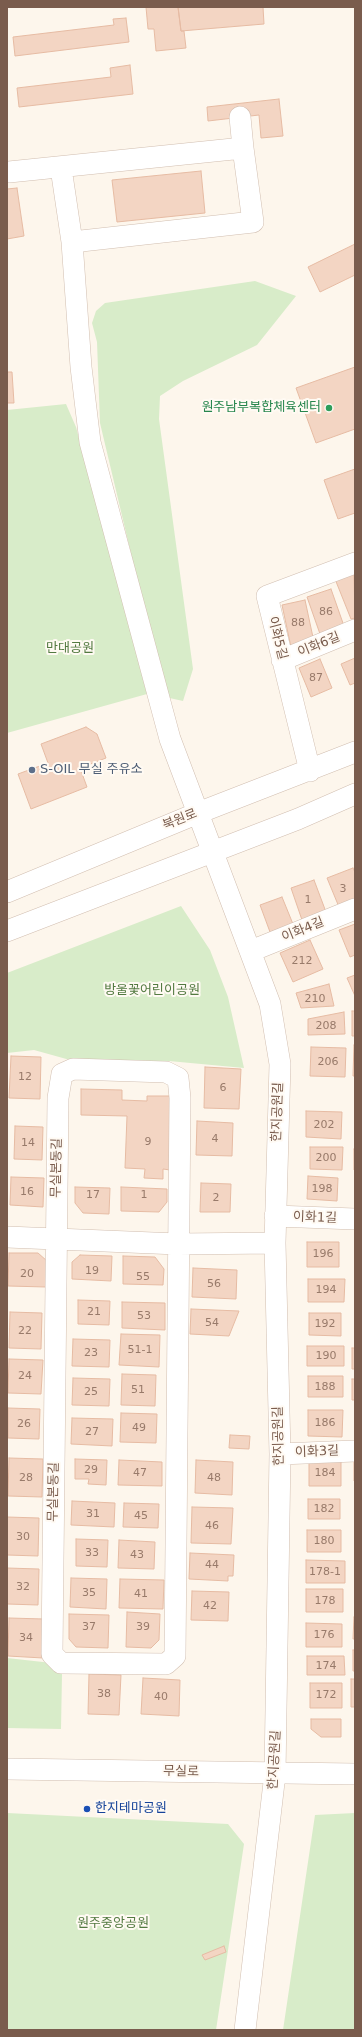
<!DOCTYPE html>
<meta charset="utf-8">
<style>
body{margin:0}
#map{position:relative;width:362px;height:2037px;overflow:hidden;background:#fdf6ec;font-family:"DejaVu Sans",sans-serif}
canvas{display:block}
.frame{position:absolute;inset:0;border:8px solid #7a5c4d;pointer-events:none}
</style>
<div id="map">
<canvas width="362" height="2037"></canvas>
<div class="frame"></div>
</div>
<script>
const g = document.querySelector('canvas').getContext('2d');
g.lineJoin = 'round';
function fillPath(path, color) {
  g.fillStyle = color;
  g.fill(path, 'evenodd');
}
function shape(rows) {
  const path = new Path2D();
  for (const r of rows) {
    path.moveTo(r[0], r[1]);
    for (let i = 2; i < r.length; i += 2) path.lineTo(r[i], r[i + 1]);
  }
  return path;
}
function strokePath(path, color, width, dash) {
  g.strokeStyle = color;
  g.lineWidth = width;
  g.lineCap = dash ? 'butt' : 'round';
  g.setLineDash(dash || []);
  g.stroke(path);
}
function label(font, color, halo, rows, align = 'center') {
  g.font = font + ' "DejaVu Sans","Noto Sans KR",sans-serif';
  g.lineWidth = 4;
  g.setLineDash([]);
  g.textBaseline = 'middle';
  g.strokeStyle = halo;
  g.fillStyle = color;
  for (const [text, x, y, turn = 0] of rows) {
    g.save();
    g.translate(x, y);
    g.rotate((+turn || 0) * Math.PI / 180);
    g.textAlign = isNaN(turn) ? turn : align;
    if (halo) g.strokeText(text, 0, 0);
    g.fillText(text, 0, 0);
    g.restore();
  }
}
fillPath(shape([
 [255,281,296,296,257,345,183,381,160,396,159,419,193,669,183,701,165,697,100,423,97,342,92,323,96,311,105,303],
 [66,404,76,427,147,694,7,733,7,410],
 [181,906,210,950,228,997,244,1068,169,1061,70,1060,34,1050,7,1053,7,973],
 [7,1658,52,1663,62,1674,61,1729,7,1728],
 [7,1813,228,1824,244,1844,216,2030,7,2030],
 [355,1813,355,2030,283,2030,315,1815]
]), '#d8ecc9');
const building = shape([
 [146,7,178,7,181,31,184,31,186,48,156,51,154,29,148,29,146,7],
 [178,7,263,7,264,24,181,31,178,7],
 [126,18,129,42,15,56,13,37,114,25,113,19,126,18],
 [130,65,133,94,19,107,17,88,111,77,110,68,130,65],
 [279,99,283,136,261,138,259,115,208,121,207,107,279,99],
 [201,171,205,213,117,222,112,180,201,171],
 [17,188,24,236,7,239,7,189,17,188],
 [355,244,355,275,320,292,308,267,355,244],
 [355,367,355,429,316,443,296,388,355,367],
 [7,372,12,372,14,403,7,403,7,372],
 [355,469,355,513,338,519,324,480,355,469],
 [354,572,355,618,351,619,335,579,354,572],
 [331,589,344,626,320,634,307,597,331,589],
 [305,600,314,642,291,647,282,605,305,600],
 [355,658,355,683,350,685,341,664,355,658],
 [320,659,332,688,311,697,299,668,320,659],
 [86,727,97,734,106,758,80,768,87,787,31,809,18,774,48,763,41,744,86,727],
 [353,868,355,872,355,901,339,907,327,878,353,868],
 [314,880,326,912,302,920,291,888,314,880],
 [282,897,293,924,270,932,260,905,282,897],
 [355,924,355,955,350,957,339,930,355,924],
 [310,940,323,969,293,982,280,953,310,940],
 [355,975,355,996,347,978,355,975],
 [329,984,334,1006,301,1008,296,993,329,984],
 [352,1011,355,1011,355,1036,352,1036,352,1011],
 [344,1012,345,1034,308,1035,308,1019,344,1012],
 [354,1045,355,1045,355,1076,353,1076,354,1045],
 [311,1047,346,1048,345,1077,310,1076,311,1047],
 [11,1056,41,1057,40,1099,9,1098,11,1056],
 [205,1067,241,1069,239,1109,204,1108,205,1067],
 [81,1089,122,1090,122,1100,147,1101,147,1096,172,1096,170,1170,163,1169,163,1179,144,1178,145,1169,125,1168,127,1116,81,1115,81,1089],
 [306,1111,342,1112,341,1139,306,1137,306,1111],
 [197,1121,233,1123,232,1156,196,1155,197,1121],
 [15,1126,43,1127,42,1160,14,1159,15,1126],
 [310,1147,343,1147,342,1170,310,1169,310,1147],
 [354,1149,355,1149,355,1170,354,1170,354,1149],
 [308,1176,338,1178,337,1201,307,1199,308,1176],
 [11,1177,44,1178,43,1207,10,1205,11,1177],
 [201,1183,231,1184,230,1212,200,1212,201,1183],
 [75,1187,110,1188,109,1214,83,1213,75,1203,75,1187],
 [121,1187,167,1189,167,1202,159,1212,121,1211,121,1187],
 [307,1242,339,1242,339,1267,307,1267,307,1242],
 [9,1253,38,1253,47,1261,46,1287,8,1286,9,1253],
 [80,1255,112,1256,111,1281,72,1279,72,1262,80,1255],
 [123,1256,155,1257,164,1269,163,1285,123,1284,123,1256],
 [193,1268,237,1270,236,1299,192,1297,193,1268],
 [308,1279,345,1279,344,1302,308,1302,308,1279],
 [78,1300,110,1301,109,1325,78,1324,78,1300],
 [122,1302,165,1303,165,1330,122,1328,122,1302],
 [191,1309,239,1311,229,1336,190,1334,191,1309],
 [10,1312,42,1313,41,1349,9,1348,10,1312],
 [309,1313,341,1313,341,1336,309,1335,309,1313],
 [121,1334,160,1335,159,1367,119,1365,121,1334],
 [73,1339,110,1340,109,1367,72,1366,73,1339],
 [307,1346,344,1346,344,1366,307,1366,307,1346],
 [352,1348,355,1348,355,1369,352,1369,352,1348],
 [9,1359,43,1360,41,1394,8,1393,9,1359],
 [122,1374,156,1375,155,1406,121,1405,122,1374],
 [308,1376,343,1376,343,1397,308,1397,308,1376],
 [73,1378,110,1379,109,1406,72,1405,73,1378],
 [352,1379,355,1379,355,1400,352,1400,352,1379],
 [8,1408,40,1409,39,1439,8,1438,8,1408],
 [308,1410,343,1410,342,1437,308,1436,308,1410],
 [121,1413,157,1414,156,1443,120,1442,121,1413],
 [72,1418,113,1419,112,1446,71,1444,72,1418],
 [230,1435,250,1436,249,1449,229,1448,230,1435],
 [9,1458,43,1459,42,1497,8,1496,9,1458],
 [354,1458,355,1458,355,1481,354,1481,354,1458],
 [75,1459,107,1460,106,1485,88,1484,89,1479,75,1479,75,1459],
 [309,1459,341,1460,341,1486,309,1486,309,1459],
 [119,1460,162,1462,162,1486,118,1485,119,1460],
 [196,1460,233,1462,232,1495,195,1493,196,1460],
 [308,1499,340,1499,340,1519,308,1519,308,1499],
 [72,1501,115,1503,114,1527,71,1525,72,1501],
 [124,1503,159,1504,158,1528,123,1527,124,1503],
 [192,1507,233,1508,231,1544,191,1543,192,1507],
 [7,1517,39,1518,38,1556,7,1555,7,1517],
 [307,1530,341,1530,341,1552,307,1552,307,1530],
 [76,1539,108,1540,107,1567,76,1566,76,1539],
 [119,1540,155,1542,154,1569,118,1568,119,1540],
 [190,1553,234,1555,233,1576,228,1576,228,1581,189,1579,190,1553],
 [306,1560,345,1561,345,1583,306,1583,306,1560],
 [7,1568,39,1569,38,1605,7,1604,7,1568],
 [71,1578,107,1579,106,1609,70,1607,71,1578],
 [120,1579,164,1580,163,1609,119,1608,120,1579],
 [306,1589,343,1589,343,1612,306,1612,306,1589],
 [192,1591,229,1592,228,1621,191,1620,192,1591],
 [127,1612,160,1614,159,1640,151,1648,126,1647,127,1612],
 [69,1614,109,1615,108,1648,76,1647,69,1639,69,1614],
 [354,1617,355,1617,355,1639,353,1639,354,1617],
 [9,1618,44,1619,43,1658,8,1656,9,1618],
 [306,1623,342,1624,342,1647,306,1647,306,1623],
 [353,1650,355,1650,355,1671,353,1671,353,1650],
 [307,1656,344,1656,345,1675,307,1675,307,1656],
 [89,1674,121,1675,119,1715,88,1714,89,1674],
 [143,1678,180,1680,179,1716,141,1714,143,1678],
 [351,1679,355,1679,355,1707,351,1707,351,1679],
 [310,1683,342,1683,342,1708,310,1708,310,1683],
 [311,1719,341,1719,341,1737,321,1737,311,1729,311,1719],
 [224,1946,226,1952,205,1960,202,1955,224,1946]
]);
fillPath(building, '#f3d5c3');
strokePath(building, '#e6bba3', 1);
const minor = shape([
 [240,117,243,148],
 [61,168,72,242,81,367,90,442,170,739,270,1004,280,1064,275,1243,280,1454,275,1774,245,2030],
 [9,172,243,148,253,222,72,242],
 [282,660,355,630],
 [310,771,267,596,355,563],
 [7,892,198,813,355,752],
 [7,931,298,819,355,794],
 [251,951,355,909],
 [73,1069,166,1072,178,1078,180,1098,175,1656,166,1664,61,1663,52,1654,58,1098,62,1074,73,1069],
 [275,1216,355,1219],
 [7,1237,178,1244,275,1243],
 [280,1454,355,1451],
 [7,1769,355,1774]
]);
strokePath(minor, '#d1beb0', 22);
strokePath(minor, '#fff', 21);
for (const [x, y, r, color] of [
 [329,408,4,"#2e9e5b"],
 [32,770,4,"#5c6f8a"],
 [87,1809,4,"#1a4fb4"]
]) {
  const dot = new Path2D();
  dot.arc(x, y, r, 0, 2 * Math.PI);
  g.fillStyle = color;
  g.fill(dot);
  strokePath(dot, '#fffaf3', 1.5);
}
label('11px', '#987a6a', null, [
 ["86",326,612],
 ["88",298,623],
 ["87",316,678],
 ["3",343,889],
 ["1",308,900],
 ["212",302,961],
 ["210",315,999],
 ["208",326,1026],
 ["206",328,1062],
 ["12",25,1077],
 ["6",223,1088],
 ["202",324,1125],
 ["4",215,1139],
 ["9",148,1142],
 ["14",28,1143],
 ["200",326,1158],
 ["198",322,1189],
 ["16",27,1192],
 ["17",93,1195],
 ["1",144,1195],
 ["2",216,1198],
 ["196",323,1254],
 ["19",92,1271],
 ["20",27,1274],
 ["55",143,1277],
 ["56",214,1284],
 ["194",326,1290],
 ["21",94,1312],
 ["53",144,1316],
 ["54",212,1323],
 ["192",325,1324],
 ["22",25,1331],
 ["51-1",140,1350],
 ["23",91,1353],
 ["190",326,1356],
 ["24",25,1376],
 ["188",325,1387],
 ["51",138,1390],
 ["25",91,1392],
 ["186",325,1423],
 ["26",24,1424],
 ["49",139,1428],
 ["27",92,1432],
 ["29",91,1470],
 ["47",140,1473],
 ["184",325,1473],
 ["28",26,1478],
 ["48",214,1478],
 ["182",324,1509],
 ["31",93,1514],
 ["45",141,1516],
 ["46",212,1526],
 ["30",23,1537],
 ["180",324,1541],
 ["33",92,1553],
 ["43",137,1555],
 ["44",212,1565],
 ["178-1",325,1572],
 ["32",23,1587],
 ["35",89,1593],
 ["41",141,1594],
 ["178",325,1601],
 ["42",210,1606],
 ["37",89,1627],
 ["39",143,1627],
 ["176",324,1635],
 ["34",26,1638],
 ["174",326,1666],
 ["38",104,1694],
 ["172",326,1695],
 ["40",161,1697]
]);
label('13px', '#27864d', '#fffaf3', [
 ["원주남부복합체육센터",321,408]
], 'right');
label('13px', '#7a5c4d', '#fffaf3', [
 ["이화5길",277,638,76],
 ["이화6길",319,645,-22],
 ["북원로",180,820,-22],
 ["이화4길",303,930,-22],
 ["한지공원길",278,1112,-88],
 ["무실본동길",57,1168,-89],
 ["이화1길",315,1218,2],
 ["한지공원길",279,1436,-91],
 ["이화3길",317,1452,-2],
 ["무실본동길",54,1492,-89],
 ["한지공원길",275,1760,-87],
 ["무실로",181,1772,1]
]);
label('13px', '#537a41', '#fffaf3', [
 ["만대공원",70,649],
 ["방울꽃어린이공원",152,991],
 ["원주중앙공원",113,1924]
]);
label('13px', '#4e5e75', '#fffaf3', [
 ["S-OIL 무실 주유소",40,770]
], 'left');
label('13px', '#164399', '#fffaf3', [
 ["한지테마공원",95,1809]
], 'left');
</script>
